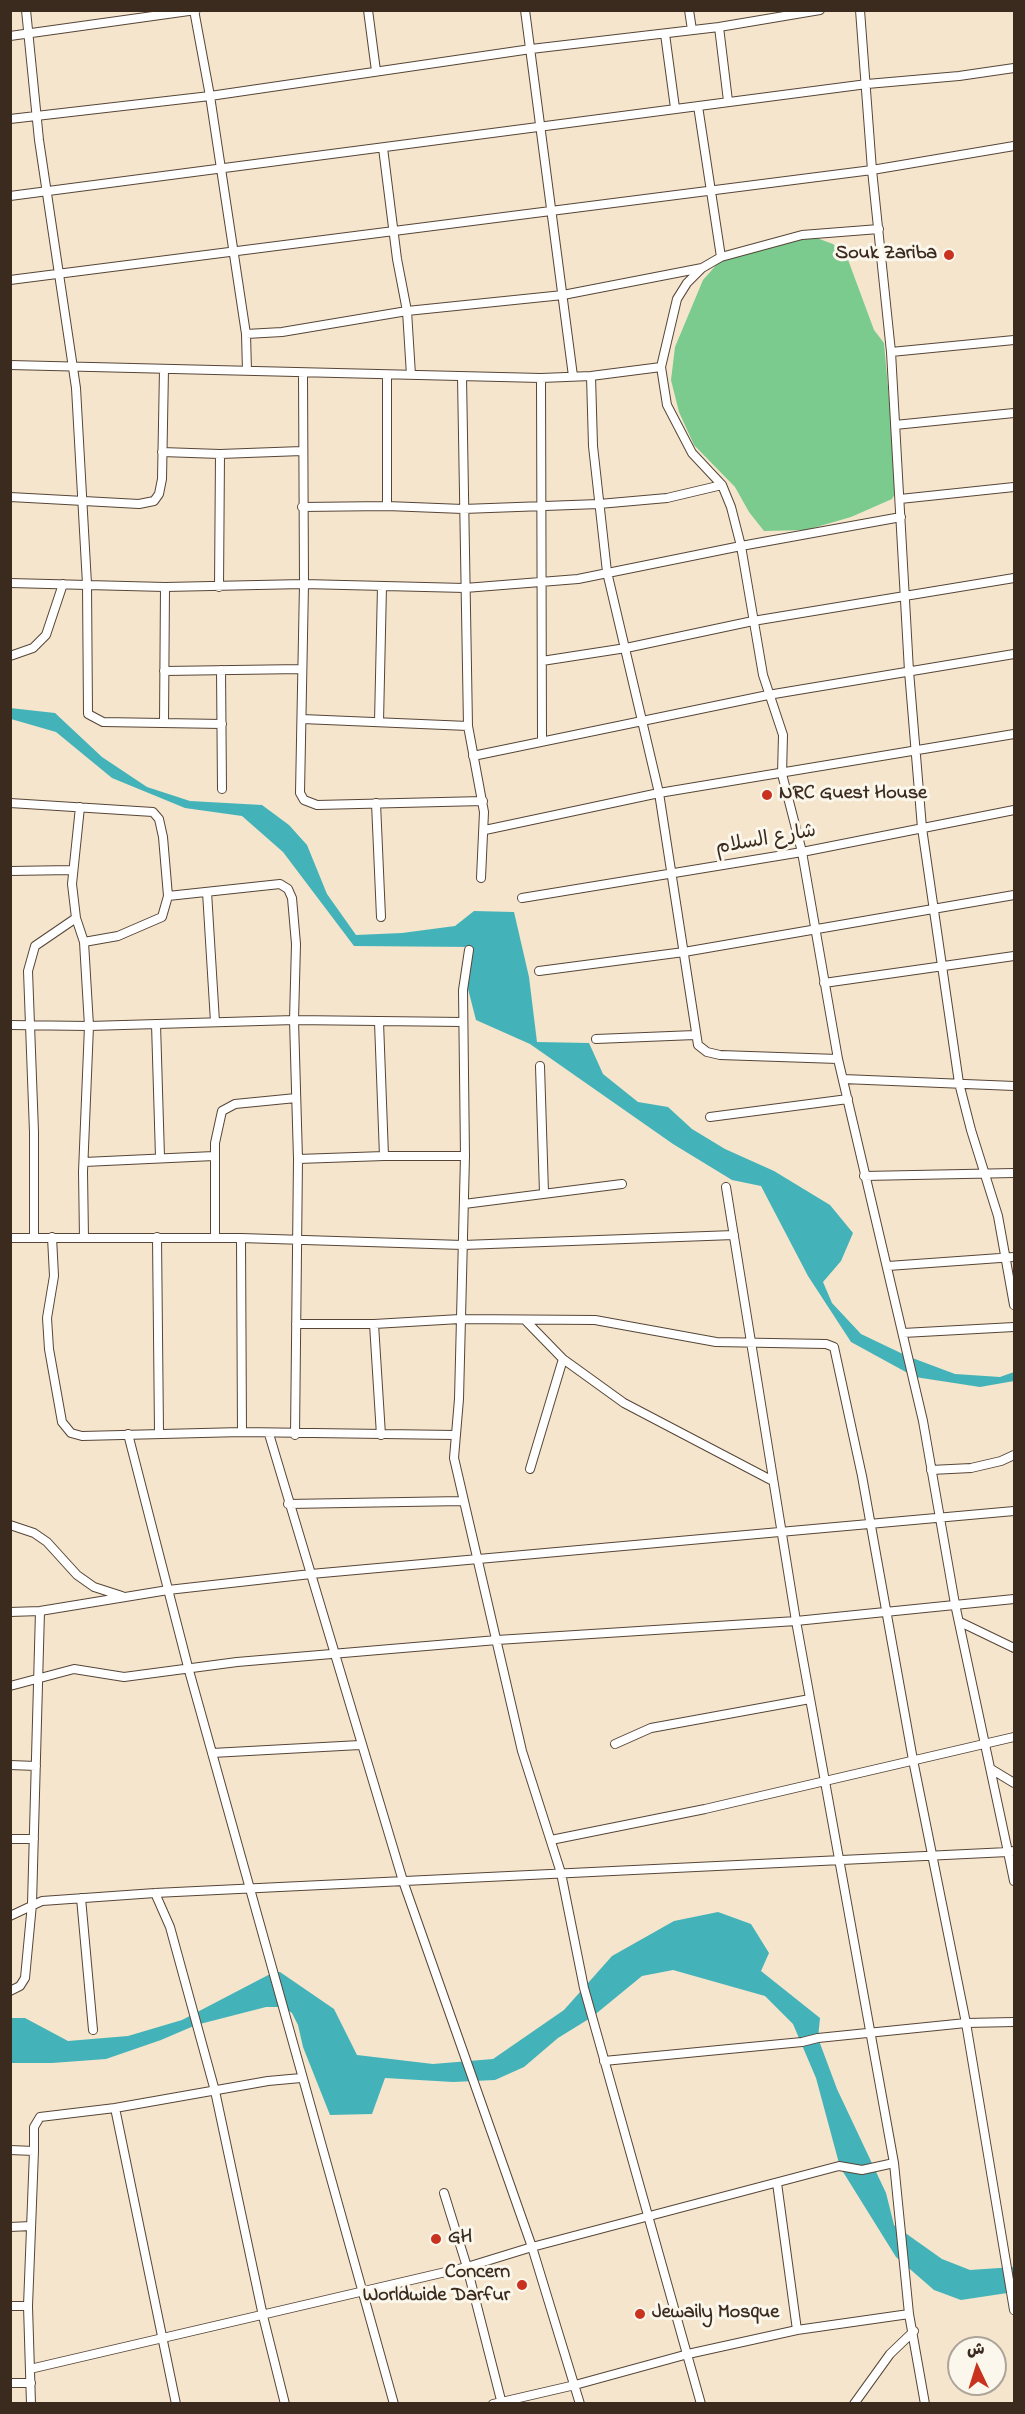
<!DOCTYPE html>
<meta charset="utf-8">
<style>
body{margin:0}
#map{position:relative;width:1025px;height:2414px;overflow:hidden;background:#f4e5cc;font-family:"Indie Flower","Playpen Sans Arabic",sans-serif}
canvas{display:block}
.frame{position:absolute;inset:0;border:12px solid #3b2a1e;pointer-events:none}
.north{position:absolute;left:947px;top:2336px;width:60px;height:60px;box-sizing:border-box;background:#fbf7ec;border:2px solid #aea59a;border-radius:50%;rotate:356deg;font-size:16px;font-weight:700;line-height:24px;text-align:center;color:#3b2a1e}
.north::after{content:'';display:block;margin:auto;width:21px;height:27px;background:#c8321e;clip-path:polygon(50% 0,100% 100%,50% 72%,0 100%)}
</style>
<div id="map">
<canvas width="1025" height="2414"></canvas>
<div class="frame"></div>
<div class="north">ش</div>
</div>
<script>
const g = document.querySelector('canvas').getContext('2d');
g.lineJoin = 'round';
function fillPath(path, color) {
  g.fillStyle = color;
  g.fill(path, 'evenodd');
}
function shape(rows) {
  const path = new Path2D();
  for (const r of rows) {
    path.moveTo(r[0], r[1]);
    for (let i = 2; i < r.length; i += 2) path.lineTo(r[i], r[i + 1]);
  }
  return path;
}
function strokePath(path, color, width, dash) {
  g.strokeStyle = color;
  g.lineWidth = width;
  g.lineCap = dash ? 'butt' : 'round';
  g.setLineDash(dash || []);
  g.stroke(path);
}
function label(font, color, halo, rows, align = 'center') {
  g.font = font + ' "Indie Flower","Playpen Sans Arabic",sans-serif';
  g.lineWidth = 6;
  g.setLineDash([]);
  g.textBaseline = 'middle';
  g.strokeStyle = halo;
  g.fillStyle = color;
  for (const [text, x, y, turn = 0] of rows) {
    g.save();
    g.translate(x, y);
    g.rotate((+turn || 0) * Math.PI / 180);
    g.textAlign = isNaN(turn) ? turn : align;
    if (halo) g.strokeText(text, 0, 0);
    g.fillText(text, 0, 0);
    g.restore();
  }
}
fillPath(shape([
 [814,237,833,244,847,257,874,330,884,343,897,490,892,499,851,517,806,530,764,531,749,512,735,487,694,445,679,412,671,380,675,347,703,280,719,262,769,244]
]), '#7acb8d');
fillPath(shape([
 [10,708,55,713,102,757,147,787,190,801,262,805,289,825,307,845,327,894,356,935,402,933,455,926,474,911,514,912,529,977,537,1042,589,1043,603,1074,638,1102,668,1107,692,1129,725,1149,774,1171,830,1205,853,1233,841,1261,823,1282,832,1303,861,1334,907,1356,955,1374,1000,1377,1014,1372,1014,1381,980,1387,915,1377,851,1342,808,1276,761,1186,732,1180,673,1144,530,1044,476,1020,467,985,471,947,354,946,283,852,242,816,185,808,112,778,56,732,11,719],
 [718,1912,751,1924,769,1953,761,1971,820,2018,818,2038,837,2089,886,2193,894,2225,942,2259,970,2270,1014,2267,1014,2292,961,2300,934,2290,896,2257,840,2167,816,2078,793,2024,765,1996,673,1970,642,1976,592,2017,558,2038,524,2067,495,2080,453,2082,385,2078,372,2114,330,2115,303,2047,298,2025,292,2013,283,2007,266,2007,196,2025,161,2040,106,2059,52,2063,11,2063,10,2018,25,2018,68,2041,128,2036,182,2020,274,1972,280,1972,334,2009,357,2055,433,2064,493,2059,564,2010,612,1956,674,1921]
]), '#43b3b9');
const minor = shape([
 [26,10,39,140,76,388,87,584,88,714,103,722,222,724],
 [194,10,210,96,246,334,247,371],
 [368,10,376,71],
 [525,10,573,376],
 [689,10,692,30],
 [860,10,872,170,891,352,909,671,922,828,959,1083,971,1130,998,1216,1014,1305],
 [719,27,728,101],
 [665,34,675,108],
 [10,36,196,10],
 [698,106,721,257],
 [10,119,210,96,531,49,719,27,820,10],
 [383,148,397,259,407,311,411,375],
 [10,196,867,84,959,76,1014,68],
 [10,280,872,170,1014,146],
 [246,334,282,332,407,311,563,295,702,268],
 [891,352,1014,340],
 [10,365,541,378,591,376,661,367],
 [303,374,304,584,300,793,304,800,317,805,483,801],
 [387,375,387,506],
 [591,376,593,446,607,572,659,793,698,1045,707,1052,720,1055,838,1059],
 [462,377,468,726,484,812,481,878],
 [541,378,542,741],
 [895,425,1014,413],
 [162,452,220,454,302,451],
 [10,497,139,504,154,501,159,494,162,479,164,369],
 [900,499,1014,487],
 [302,507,387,506,463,509,599,504,667,498,722,485],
 [901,517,741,546,763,675,783,735,782,774,802,852,838,1059,923,1421,955,1604,1008,1852,1014,1851],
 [10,583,165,587,304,584,465,588,578,579,741,546,731,507,722,485,692,453,667,405,661,367,677,299,687,283,702,268,721,257,802,235,879,229],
 [219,587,220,454],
 [10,656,33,648,46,635,63,584],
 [542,661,626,648,753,621,1014,578],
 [221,670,222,789],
 [164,671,302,669],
 [302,719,468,726],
 [379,722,382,586],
 [164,723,165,587],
 [473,756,768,695,1014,654],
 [10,803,153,812,159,819,163,837,168,896,162,917,118,936,84,942,89,1026,83,1172,84,1238],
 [376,803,381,917],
 [80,807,72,884,76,918,84,942],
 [485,830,659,793,1014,734],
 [10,871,72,870],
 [207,892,215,1022],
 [168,896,280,884,288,889,292,898,296,944,294,1020,298,1159,295,1435],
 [522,898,802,852,1014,810],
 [469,950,463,990,465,1156,459,1399,454,1458,522,1751,561,1873,584,1988,701,2404],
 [539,971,684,952,1014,895],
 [824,983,1014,956],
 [156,1024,160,1157],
 [10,1025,89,1026,294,1020,463,1022],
 [596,1039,695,1035],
 [540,1066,544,1193],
 [843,1079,1014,1086],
 [710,1117,848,1099],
 [384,1156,465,1156],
 [298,1159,384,1156,379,1022],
 [84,1162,214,1156],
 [864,1176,1014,1173],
 [726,1187,796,1621,894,2163,909,2314,925,2404],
 [464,1204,622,1184],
 [34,1237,34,1132,28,971,35,946,76,918],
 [52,1237,54,1276,47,1318,49,1349,62,1422,71,1433,82,1436,242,1432,455,1435],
 [157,1237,159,1432],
 [10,1238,241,1238,463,1245,734,1235],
 [215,1238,215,1143,222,1111,235,1104,296,1098],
 [241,1238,242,1432],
 [888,1266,1014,1257],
 [526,1321,563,1359,624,1403,771,1480],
 [296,1324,374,1324,460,1319,595,1320,716,1342,826,1344,834,1347,862,1476,913,1760,966,2023,1014,2310],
 [374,1324,381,1435],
 [903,1333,1014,1327],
 [128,1434,188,1667,394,2404],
 [269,1434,403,1881,532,2247,580,2404],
 [530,1469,563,1359],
 [931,1470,971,1468,1001,1461,1014,1455],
 [288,1504,463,1501],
 [10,1525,34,1533,47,1542,77,1575,94,1587,122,1596],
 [10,1612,40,1611,168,1590,311,1574,1014,1511],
 [960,1622,1014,1648],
 [10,1686,74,1669,124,1677,237,1662,497,1640,796,1621,1014,1599],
 [615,1744,651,1728,810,1699],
 [212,1753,360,1745],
 [10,1765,36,1766],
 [991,1769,1014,1783],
 [10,1839,34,1839],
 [551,1840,705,1809,1014,1737],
 [155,1893,170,1927,215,2091,263,2316,285,2404],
 [81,1898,93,2030],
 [10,1916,42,1901,155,1893,1008,1852,1014,1881],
 [10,1991,20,1986,25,1978,32,1904,40,1611],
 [604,2061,802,2042,818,2038,966,2023,1014,2022],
 [115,2108,268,2081,301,2078],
 [10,2150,34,2151,28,2306,31,2404],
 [34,2151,34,2127,40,2117,115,2108,176,2404],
 [777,2183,797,2330],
 [444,2193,467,2267,502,2404],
 [10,2227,31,2226],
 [10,2306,28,2306],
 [30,2369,467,2267,532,2247,839,2166,862,2170,894,2163],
 [10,2383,31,2383],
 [493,2404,575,2385,688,2354,797,2330,909,2314],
 [854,2404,890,2354,914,2331]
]);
strokePath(minor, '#574638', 10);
strokePath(minor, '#fff', 8);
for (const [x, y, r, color] of [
 [949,255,6,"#c8321e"],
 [767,795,6,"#c8321e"],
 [436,2239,6,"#c8321e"],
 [522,2285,6,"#c8321e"],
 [640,2314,6,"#c8321e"]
]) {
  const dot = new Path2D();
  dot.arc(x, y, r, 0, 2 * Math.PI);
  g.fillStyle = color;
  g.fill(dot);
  strokePath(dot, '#fbf7ec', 2);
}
label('bold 20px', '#3b2a1e', '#fbf7ec', [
 ["Souk Zariba",937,255,"right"],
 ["NRC Guest House",779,795],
 ["GH",448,2239],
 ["Concern",510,2274,"right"],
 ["Worldwide Darfur",510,2297,"right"],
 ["Jewaily Mosque",652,2314]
], 'left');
label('20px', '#3b2a1e', '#fbf7ec', [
 ["شارع السلام",766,841,-10]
]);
</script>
